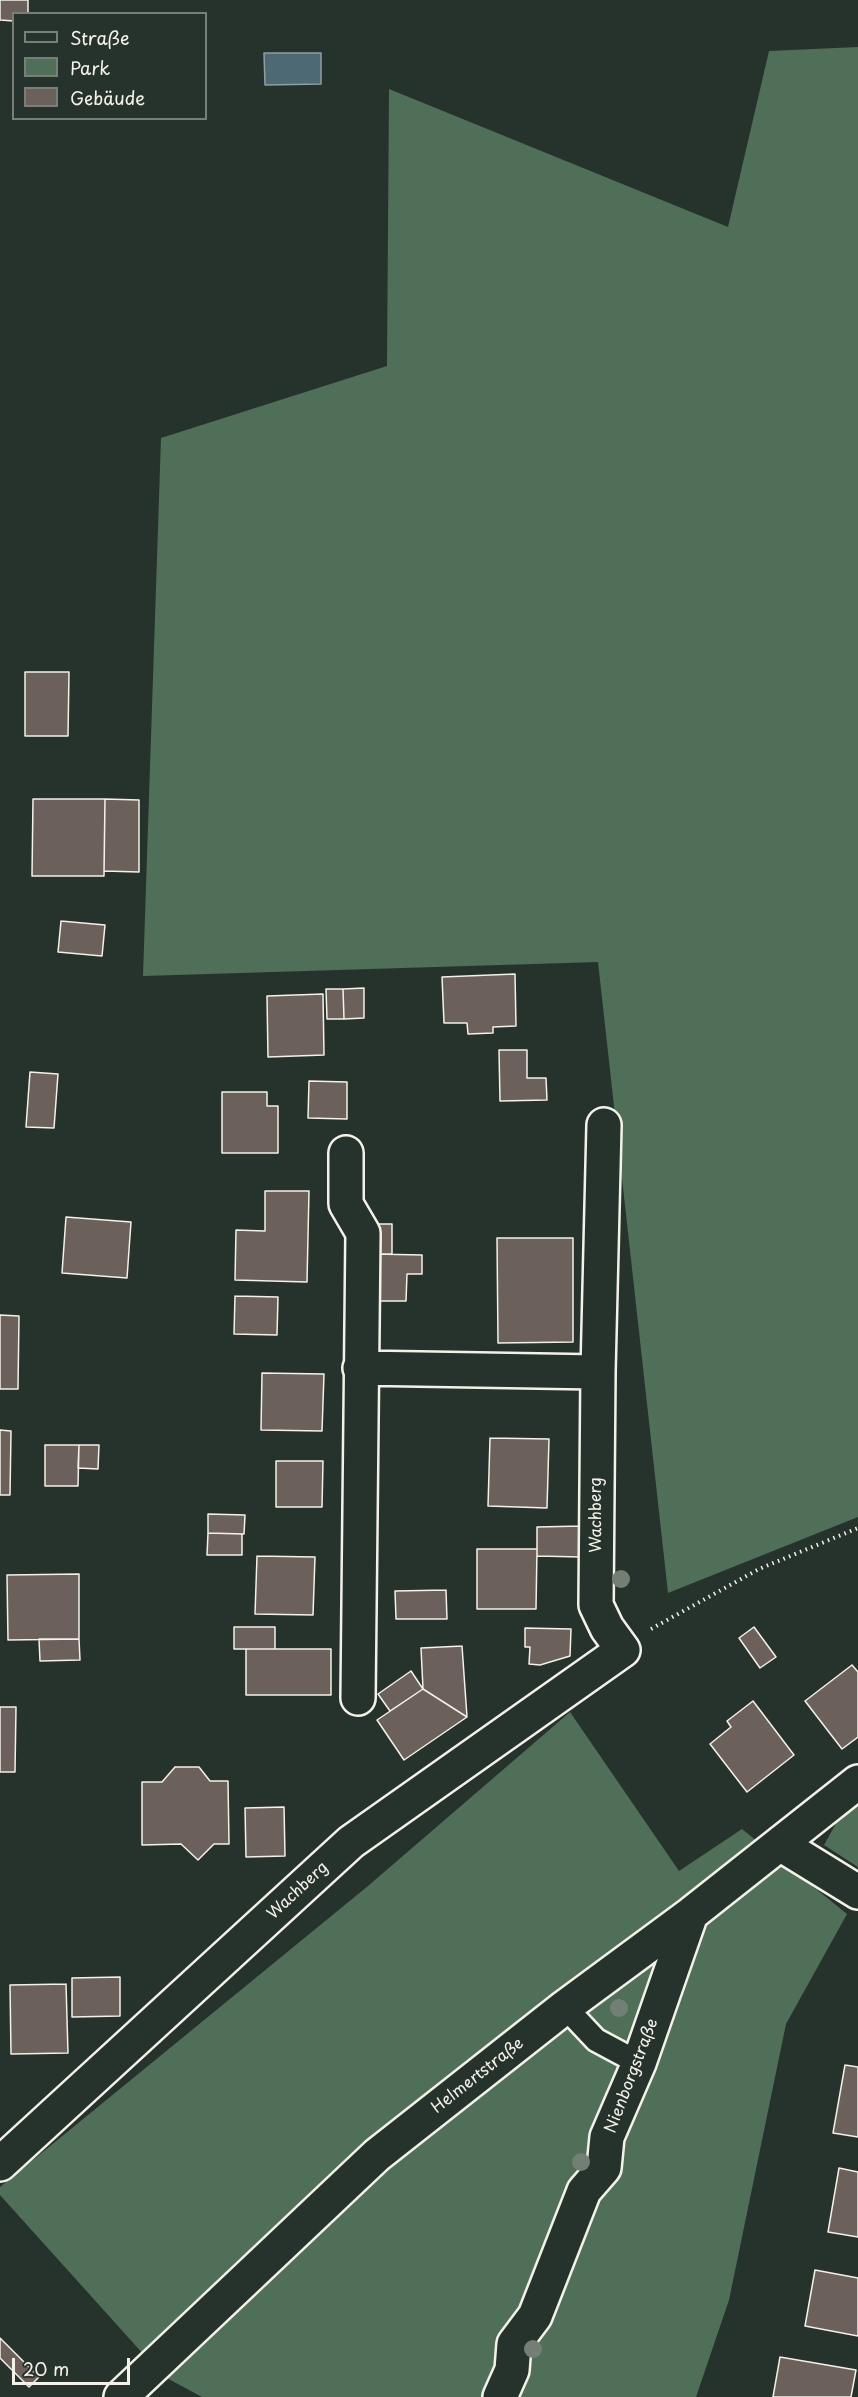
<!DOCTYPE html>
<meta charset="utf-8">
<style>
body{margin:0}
#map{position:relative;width:858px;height:2397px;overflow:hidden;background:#26332d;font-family:"Playpen Sans",sans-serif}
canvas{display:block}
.legend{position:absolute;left:12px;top:12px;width:195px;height:108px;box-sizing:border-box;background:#26332d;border:2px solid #787f78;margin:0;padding:8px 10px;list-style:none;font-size:18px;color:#f4f1e8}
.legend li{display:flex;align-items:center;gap:12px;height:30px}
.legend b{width:30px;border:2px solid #787f78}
.scale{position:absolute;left:12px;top:2358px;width:118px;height:27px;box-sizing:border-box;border:3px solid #f4f1e8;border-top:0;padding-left:8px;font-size:18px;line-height:21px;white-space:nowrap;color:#f4f1e8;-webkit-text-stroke:4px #26332d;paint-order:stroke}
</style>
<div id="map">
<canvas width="858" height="2397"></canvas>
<ul class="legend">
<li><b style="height:8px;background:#26332d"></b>Straße</li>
<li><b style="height:16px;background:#506f58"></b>Park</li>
<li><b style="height:16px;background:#6c605b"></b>Gebäude</li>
</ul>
<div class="scale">20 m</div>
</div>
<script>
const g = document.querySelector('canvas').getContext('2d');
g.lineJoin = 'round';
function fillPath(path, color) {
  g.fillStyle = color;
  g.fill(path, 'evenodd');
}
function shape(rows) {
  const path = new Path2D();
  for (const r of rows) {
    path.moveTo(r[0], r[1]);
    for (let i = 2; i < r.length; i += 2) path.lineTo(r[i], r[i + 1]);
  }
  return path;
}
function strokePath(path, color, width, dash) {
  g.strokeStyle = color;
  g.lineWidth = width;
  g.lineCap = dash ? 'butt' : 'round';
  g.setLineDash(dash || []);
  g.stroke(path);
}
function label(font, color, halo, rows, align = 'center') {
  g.font = font + ' "Playpen Sans",sans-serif';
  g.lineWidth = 4.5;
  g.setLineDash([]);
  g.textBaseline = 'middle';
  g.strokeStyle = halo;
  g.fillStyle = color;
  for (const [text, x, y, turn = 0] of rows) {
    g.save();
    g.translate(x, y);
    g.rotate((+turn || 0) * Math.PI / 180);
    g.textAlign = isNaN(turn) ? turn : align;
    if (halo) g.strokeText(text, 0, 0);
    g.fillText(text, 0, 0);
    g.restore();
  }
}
fillPath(shape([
 [858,47,858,1517,668,1593,598,962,143,976,161,438,387,366,389,89,728,227,769,51],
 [570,1712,679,1871,742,1829,847,1914,786,2024,729,2300,696,2397,202,2397,163,2376,0,2195,0,2187,368,1886],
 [858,1799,858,1867,824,1845,843,1811]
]), '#506f58');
const water = shape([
 [264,53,321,53,321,84,265,85,264,53]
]);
fillPath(water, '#4d6973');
strokePath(water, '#909fa2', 1.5);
const building = shape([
 [0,0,28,0,28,14,14,14,14,21,0,20,0,0],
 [25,672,69,672,68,736,25,736,25,672],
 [33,799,105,799,104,876,32,876,33,799],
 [105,799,139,800,139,872,104,871,105,799],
 [61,921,105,925,102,956,58,952,61,921],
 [515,974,516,1026,493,1027,493,1033,468,1034,467,1023,444,1023,442,977,515,974],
 [364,988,364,1018,344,1019,343,989,364,988],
 [326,989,343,989,344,1019,327,1019,326,989],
 [323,994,324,1055,268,1057,267,996,323,994],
 [499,1050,527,1050,527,1078,546,1078,547,1100,500,1101,499,1050],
 [30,1072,58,1074,54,1128,26,1127,30,1072],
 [309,1081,347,1082,347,1119,308,1118,309,1081],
 [222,1092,267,1092,267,1106,278,1106,278,1153,222,1153,222,1092],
 [265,1191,309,1191,307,1282,235,1280,236,1230,265,1231,265,1191],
 [66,1217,131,1222,127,1278,62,1273,66,1217],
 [375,1224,392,1224,392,1254,375,1254,375,1224],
 [497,1238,573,1238,573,1342,498,1343,497,1238],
 [375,1254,422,1255,422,1274,407,1274,406,1301,374,1301,375,1254],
 [235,1296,278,1297,277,1335,234,1334,235,1296],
 [0,1315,19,1316,18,1389,0,1389,0,1315],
 [262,1373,324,1374,322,1431,261,1430,262,1373],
 [0,1430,11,1431,10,1495,0,1495,0,1430],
 [490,1438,549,1439,547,1508,488,1506,490,1438],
 [45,1445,79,1445,78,1486,45,1486,45,1445],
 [79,1445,99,1445,98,1469,78,1468,79,1445],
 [276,1461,323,1461,322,1507,276,1507,276,1461],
 [208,1514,245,1515,244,1534,208,1533,208,1514],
 [582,1526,581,1557,537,1556,537,1527,582,1526],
 [208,1533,242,1534,242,1555,207,1555,208,1533],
 [477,1549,537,1549,536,1609,477,1609,477,1549],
 [257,1556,315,1557,313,1615,255,1614,257,1556],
 [79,1574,79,1639,8,1640,7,1575,79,1574],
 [446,1590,447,1619,396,1619,395,1591,446,1590],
 [234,1627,275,1627,275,1649,234,1649,234,1627],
 [754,1627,776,1657,760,1668,739,1638,754,1627],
 [525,1628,571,1629,570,1656,540,1665,529,1664,530,1647,525,1647,525,1628],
 [39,1639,79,1639,80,1660,40,1661,39,1639],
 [462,1646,467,1717,423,1689,421,1648,462,1646],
 [246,1649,331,1649,331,1695,246,1695,246,1649],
 [852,1665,858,1672,858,1737,842,1749,805,1701,852,1665],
 [411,1671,423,1689,390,1711,378,1694,411,1671],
 [423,1689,467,1717,404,1760,377,1720,423,1689],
 [753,1701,794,1755,747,1792,710,1744,731,1727,727,1721,753,1701],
 [0,1707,16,1707,15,1772,0,1772,0,1707],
 [175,1767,199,1767,210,1781,228,1781,229,1844,214,1844,198,1860,181,1844,142,1845,142,1782,162,1782,175,1767],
 [284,1807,285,1856,246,1857,245,1808,284,1807],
 [120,1977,120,2016,72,2017,72,1978,120,1977],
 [66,1984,68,2053,11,2054,10,1985,66,1984],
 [845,2065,858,2067,858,2137,833,2133,845,2065],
 [839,2168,858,2172,858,2237,828,2232,839,2168],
 [815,2270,858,2278,858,2336,805,2326,815,2270],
 [0,2338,39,2377,29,2387,0,2358,0,2338],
 [780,2357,856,2370,851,2397,773,2397,780,2357]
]);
fillPath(building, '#6c605b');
strokePath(building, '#f4f1e8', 1.5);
const lane = shape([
 [565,2007,596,2040,639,2063]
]);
const street = shape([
 [346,1153,346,1204,363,1233,358,1698],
 [360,1368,598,1372],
 [780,1844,858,1892],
 [0,2164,351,1842,623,1650,607,1628,596,1605,598,1372,604,1125],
 [121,2397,377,2155,565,2007,691,1914,858,1782],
 [500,2397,512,2370,514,2344,535,2316,584,2191,604,2168,607,2137,639,2063,691,1914]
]);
strokePath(lane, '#f4f1e8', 27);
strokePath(street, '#f4f1e8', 38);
strokePath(shape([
 [651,1629,759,1569,858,1528]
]), '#f4f1e8', 4, [1.5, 4.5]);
strokePath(lane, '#26332d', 22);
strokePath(street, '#26332d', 33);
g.fillStyle = '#737f74';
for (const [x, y] of [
 [621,1579],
 [619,2008],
 [581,2162],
 [533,2349]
]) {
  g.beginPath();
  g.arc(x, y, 9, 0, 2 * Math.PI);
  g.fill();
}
label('16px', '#f4f1e8', '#26332d', [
 ["Wachberg",597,1515,-90],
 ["Wachberg",298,1891,-43],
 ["Helmertstraße",478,2076,-38],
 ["Nienborgstraße",632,2076,-69]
]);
</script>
